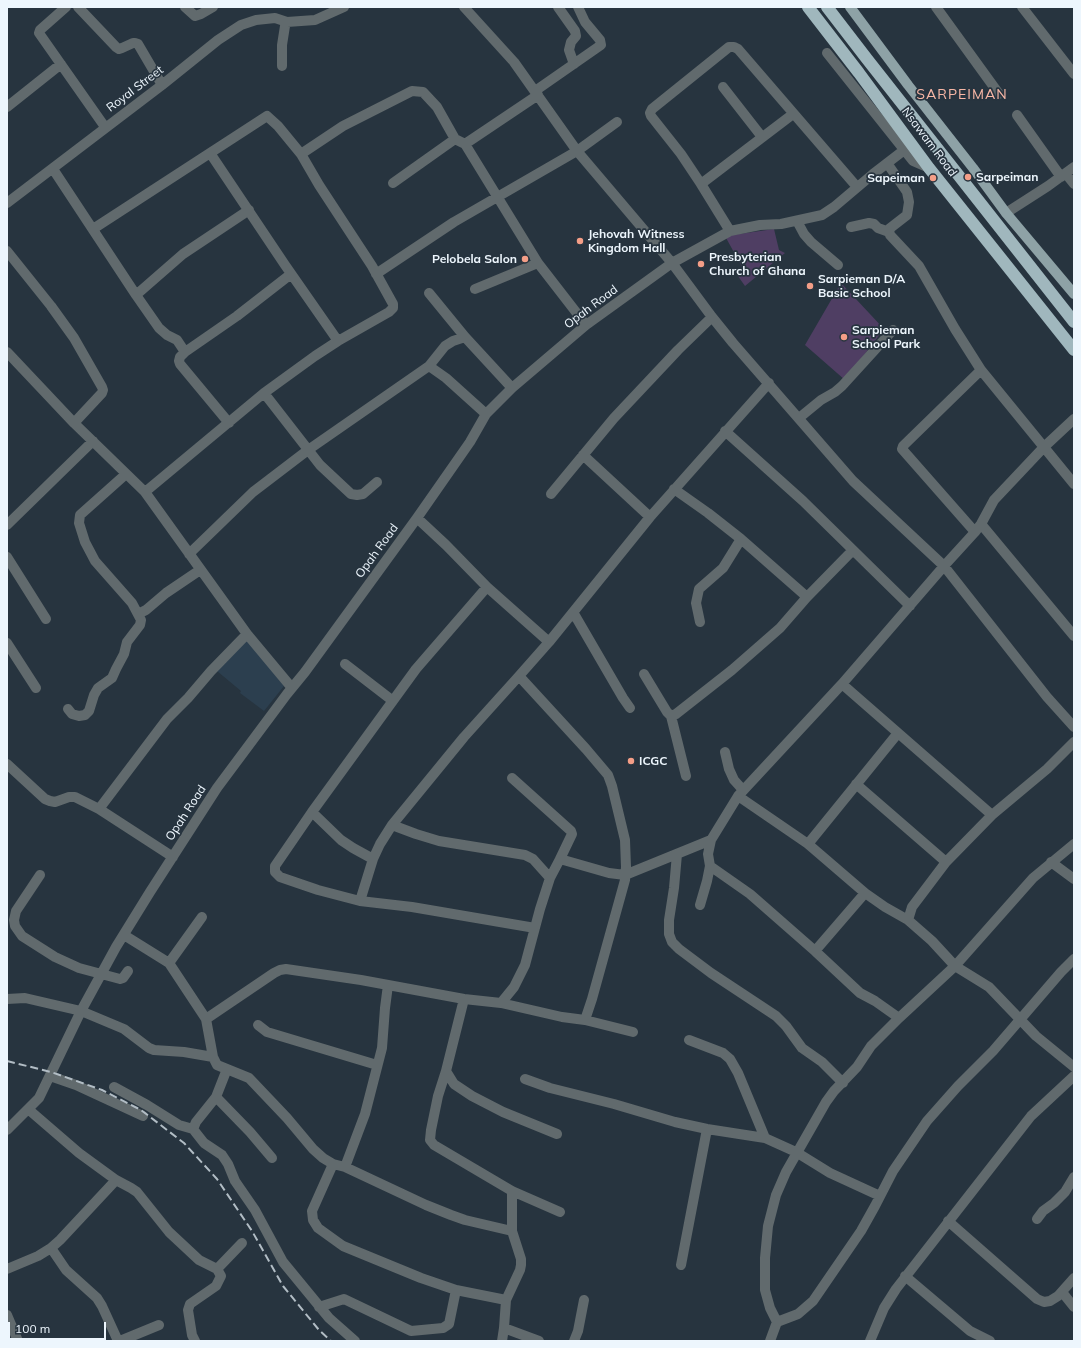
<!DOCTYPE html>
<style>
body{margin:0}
#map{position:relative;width:1081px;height:1348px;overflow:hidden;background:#27343f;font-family:Mulish,sans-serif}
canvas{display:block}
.frame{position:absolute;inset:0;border:8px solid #edf6fd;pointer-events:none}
.scale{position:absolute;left:8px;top:1322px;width:98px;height:18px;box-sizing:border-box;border:2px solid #edf6fd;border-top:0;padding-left:5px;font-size:12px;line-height:14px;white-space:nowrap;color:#edf6fd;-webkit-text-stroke:3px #27343f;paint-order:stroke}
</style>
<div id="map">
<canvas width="1081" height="1348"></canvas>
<div class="frame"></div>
<div class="scale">100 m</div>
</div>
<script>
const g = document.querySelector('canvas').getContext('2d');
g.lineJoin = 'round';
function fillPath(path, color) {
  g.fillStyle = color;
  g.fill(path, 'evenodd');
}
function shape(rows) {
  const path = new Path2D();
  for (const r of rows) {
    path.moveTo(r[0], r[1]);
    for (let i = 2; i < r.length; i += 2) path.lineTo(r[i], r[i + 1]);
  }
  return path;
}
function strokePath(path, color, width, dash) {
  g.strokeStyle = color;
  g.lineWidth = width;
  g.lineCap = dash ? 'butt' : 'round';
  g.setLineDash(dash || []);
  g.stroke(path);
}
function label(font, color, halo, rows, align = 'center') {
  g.font = font + ' Mulish,sans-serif';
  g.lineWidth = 3.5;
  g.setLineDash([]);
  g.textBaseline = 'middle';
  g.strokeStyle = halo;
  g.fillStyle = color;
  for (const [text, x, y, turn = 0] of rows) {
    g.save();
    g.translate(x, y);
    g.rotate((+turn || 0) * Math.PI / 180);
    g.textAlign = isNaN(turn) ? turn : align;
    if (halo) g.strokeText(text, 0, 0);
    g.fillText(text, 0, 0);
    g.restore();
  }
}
fillPath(shape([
 [248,639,284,686,264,711,240,693,241,691,217,671]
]), '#2c3f4f');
fillPath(shape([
 [774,229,779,250,785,253,745,286,735,272,742,267,725,236],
 [841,283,884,329,845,380,805,345]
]), '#4f3e63');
strokePath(shape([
 [66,7,40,30,39,33,105,127],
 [78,7,116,47,119,49,122,48,133,43,135,43,138,44,162,85],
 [185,7,195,16,201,14,213,7],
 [464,7,514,62,577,151,672,263,712,317,733,343,853,481,944,566,1047,697,1074,727],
 [558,7,575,31,576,36,571,42,569,50,574,64],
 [936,7,999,94],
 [1022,7,1074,74],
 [827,53,913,161,929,168],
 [282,66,282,45,285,26,287,22],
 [723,87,762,137],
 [535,91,601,45,600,40,585,22,578,7],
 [7,107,61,64],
 [1017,115,1061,177],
 [465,144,538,95],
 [210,153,285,265,338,341],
 [301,154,343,126,412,91,423,92,437,107,455,139,465,144,538,263,586,325],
 [887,163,907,192,909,202,907,215,889,229,890,235,919,266,955,329,981,370,1074,484],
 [53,169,136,295],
 [1066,174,1074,184],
 [393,183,455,139],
 [701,184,681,154,651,116,650,113,652,109,729,47,734,47,738,49,857,187],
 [7,203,162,85,218,40,241,25,256,20,275,18,287,22,315,20,344,7],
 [1006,213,1048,186,1074,167],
 [797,221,804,234,811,242,838,265],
 [851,227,869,223,874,224,878,228,889,232],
 [93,229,267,116,278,126,301,154,319,185,372,266,393,304,393,308,389,312,338,341,315,356,264,393,145,492],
 [730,231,701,184,793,114],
 [7,251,51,306,74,338,102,387,103,390,102,393,74,423],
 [376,274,454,222,577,151,617,122],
 [475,289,538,263],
 [429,293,465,337,512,388],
 [7,352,74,423,145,492,247,634,292,688],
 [185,352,177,340,167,335,159,328,136,295,183,254,249,210],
 [429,366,446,378,486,414],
 [264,393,320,465,351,494,357,495,363,494,377,482],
 [799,418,821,400,835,392,842,386,893,330],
 [229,423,180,364,179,361,180,357,185,352,237,316,291,274],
 [725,431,803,501,910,606],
 [583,455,650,517],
 [674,489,708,513,741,539,807,597],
 [551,494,614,418,678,350,712,317],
 [417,518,446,545,487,587,549,642],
 [981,524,1074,636],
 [7,525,93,441],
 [975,532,902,449,903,446,981,370],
 [189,554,253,492,308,450,429,366,445,346,453,341,465,337],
 [7,557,46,619],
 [573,612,623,698,630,708],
 [138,614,146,610,166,593,200,570],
 [700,622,696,603,699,589,723,568,741,539],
 [7,643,36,688],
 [345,664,393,701],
 [644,674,667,712,671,716,676,714,732,670,780,628,807,597,852,551],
 [519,676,464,737,392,825,380,844,373,859,360,901,412,907,535,928],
 [842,684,992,815],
 [68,709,72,714,79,716,85,715,89,711,94,695,98,688,112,678,116,669,124,654,127,642,140,625,141,620,132,603,95,561,85,542,79,523,80,515,126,474],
 [671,716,686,776],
 [725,752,729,769,734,780,743,790],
 [7,764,45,799,50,801,55,802,69,797,75,797,99,809,173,857],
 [512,778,571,831,572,834,560,859],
 [856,784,946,862],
 [738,796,808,844,865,893,885,907,908,920,932,941,955,966,989,987,1036,1036,1074,1067],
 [99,809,167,719,188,698,211,671,247,634],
 [312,812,275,866,275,872,280,877,318,890,360,901],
 [392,825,416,834,439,841,525,855,533,859,550,878],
 [808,844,898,733],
 [1074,844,1033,878,955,966,899,1018,871,1046,857,1067,834,1091,826,1102,786,1172,776,1195,768,1226,765,1258,765,1290,770,1308,777,1322,798,1314,813,1301,861,1231,875,1206,893,1171,927,1121,958,1086,993,1051,1061,972,1074,959],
 [677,854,674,888,669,920,669,934,672,942,679,949,711,973,776,1016,786,1026,802,1048,822,1062,843,1083],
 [373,859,353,848,341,840,312,812,416,669,487,587],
 [1051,862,1074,879],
 [710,866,750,894,815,951,860,993,875,1001,899,1018],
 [40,875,16,911,14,920,15,926,22,936,55,957,79,968,120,979,123,978,128,971],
 [700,905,707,881,710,866,708,854,711,840,738,796,842,684,944,566,975,532,981,524,994,500,1044,447,1074,419],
 [908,920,912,907,946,862,992,815,1047,769,1074,742],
 [124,935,169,963,206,1019,274,973,280,970,286,969,361,980,464,999,501,1003,562,1017,585,1020,592,999,625,880,626,867,625,840,612,786,608,775,586,749,519,676,549,642,650,517,769,383],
 [815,951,865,893],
 [169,963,202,917],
 [7,999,25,998,81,1011,124,1029,149,1048,154,1050,184,1052,213,1057],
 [464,999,446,1071,438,1096,431,1130,430,1140,434,1145,512,1191,560,1212],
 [501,1003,514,987,525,965,540,909,550,878,560,859,609,873,625,875,711,840],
 [206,1019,213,1057,217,1065,249,1078,287,1118,313,1149,323,1158,333,1164,345,1167,426,1205,451,1215,465,1220,512,1231],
 [585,1020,633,1032],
 [258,1025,267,1032,377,1065],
 [689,1040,723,1053,730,1059,738,1073,765,1138],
 [227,1069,216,1097,196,1122,193,1129,204,1143,222,1155,228,1164,235,1181,255,1210,283,1262,329,1318,355,1341],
 [446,1071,454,1084,472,1096,503,1112,557,1134],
 [50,1076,76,1085,143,1116],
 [525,1079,550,1088,614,1104,675,1122,707,1129,765,1138,796,1152,830,1173,880,1196],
 [114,1087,147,1105,179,1125,193,1129],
 [216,1097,250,1132,272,1158],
 [28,1109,79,1153,116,1180,131,1188,137,1192,169,1232,199,1260,217,1269,221,1276,216,1286,190,1304,188,1310,192,1335,195,1341],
 [7,1130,39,1098,81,1011,116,947,150,892,217,788,287,694,305,672,417,518,470,442,486,414,512,388,586,325,672,263,730,231,760,225,781,224,822,215,834,207,873,174,912,144],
 [333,1164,312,1211,313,1220,318,1228,343,1246,421,1278,456,1290,506,1300],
 [345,1167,365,1114,382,1048,385,1008,388,985],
 [512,1191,512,1231,521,1259,521,1265,520,1270,506,1300,504,1328,539,1341],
 [1037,1219,1043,1211,1054,1203,1065,1192,1074,1177],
 [948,1221,1037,1299,1044,1302,1050,1301,1058,1296,1074,1278],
 [51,1248,66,1270,97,1298,102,1306,118,1341],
 [681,1265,707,1129],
 [7,1269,38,1256,51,1248,60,1240,116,1180],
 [217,1269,242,1243],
 [905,1276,970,1331,990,1341],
 [1062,1292,1074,1307],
 [319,1307,344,1299,411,1331,443,1328,449,1324,456,1290],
 [7,1315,18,1341],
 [120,1341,159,1325],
 [502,1341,504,1328],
 [574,1341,578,1331,584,1300],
 [770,1341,777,1322],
 [870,1341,884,1308,896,1289,1031,1116,1074,1076]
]), '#616a6d', 10);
strokePath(shape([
 [850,7,908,85,973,168,1006,213,1074,294]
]), '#8ea2a6', 10);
strokePath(shape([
 [808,7,859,73,929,168,1074,350],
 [827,7,867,59,1074,322]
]), '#a0b7bd', 12);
strokePath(shape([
 [7,1061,51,1072,102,1090,141,1110,184,1143,217,1179,252,1231,283,1286,319,1330,331,1341]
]), '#b2bdc5', 2, [8, 4]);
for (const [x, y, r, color] of [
 [968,177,4,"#f49e87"],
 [933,178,4,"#f49e87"],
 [580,241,4,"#f49e87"],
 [525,259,4,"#f49e87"],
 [701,264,4,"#f49e87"],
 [810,286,4,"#f49e87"],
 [844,337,4,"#f49e87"],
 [631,761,4,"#f49e87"]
]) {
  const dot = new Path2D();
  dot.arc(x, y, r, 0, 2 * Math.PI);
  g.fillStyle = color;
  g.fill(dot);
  strokePath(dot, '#27343f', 1.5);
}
label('12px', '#edf6fd', '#27343f', [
 ["Royal Street",135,89,-37],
 ["Nsawam Road",929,142,53],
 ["Opah Road",591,307,-37],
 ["Opah Road",377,551,-54],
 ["Opah Road",186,813,-57]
]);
label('bold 12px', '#edf6fd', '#27343f', [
 ["Sarpeiman",976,177],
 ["Sapeiman",925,178,"right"],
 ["Jehovah Witness",588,234],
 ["Kingdom Hall",588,248],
 ["Presbyterian",709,257],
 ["Church of Ghana",709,271],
 ["Pelobela Salon",517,259,"right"],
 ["Sarpieman D/A",818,279],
 ["Basic School",818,293],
 ["Sarpieman",852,330],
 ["School Park",852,344],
 ["ICGC",639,761]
], 'left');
g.letterSpacing = '1px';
label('14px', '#f8b7a6', '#27343f', [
 ["SARPEIMAN",962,95]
]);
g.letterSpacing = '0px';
</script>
